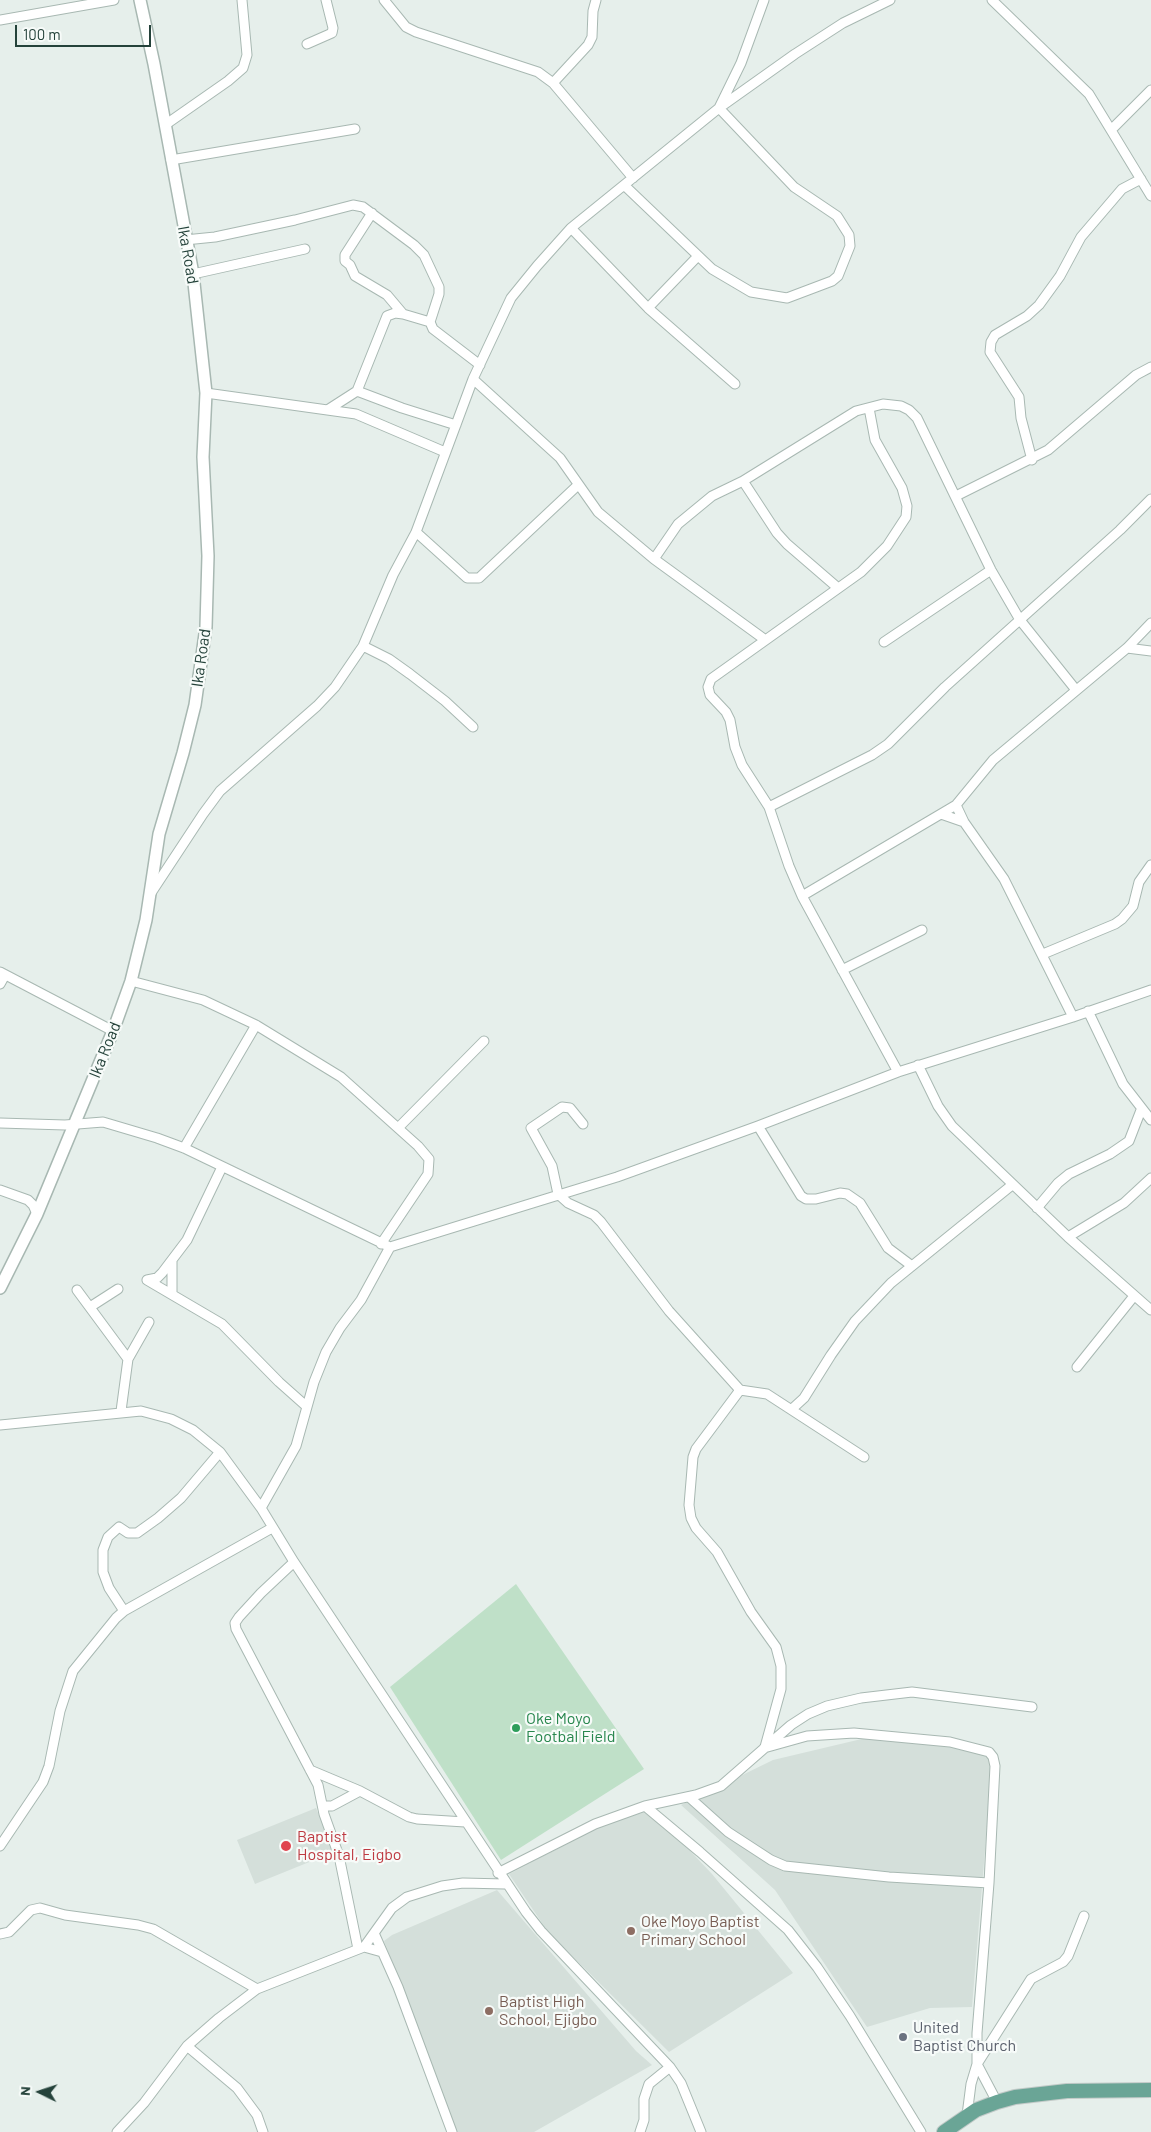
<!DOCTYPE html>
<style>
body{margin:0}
#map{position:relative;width:1151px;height:2132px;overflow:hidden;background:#e6efeb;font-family:Barlow,sans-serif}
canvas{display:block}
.north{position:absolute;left:15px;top:2067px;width:50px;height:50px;-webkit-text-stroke:4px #f7fbf9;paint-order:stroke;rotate:274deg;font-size:14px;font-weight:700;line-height:20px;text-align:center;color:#24423a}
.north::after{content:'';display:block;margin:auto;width:18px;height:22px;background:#24423a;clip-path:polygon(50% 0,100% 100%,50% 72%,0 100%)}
.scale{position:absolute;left:15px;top:25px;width:136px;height:22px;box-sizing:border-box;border:2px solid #24423a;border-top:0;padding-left:6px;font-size:15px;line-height:18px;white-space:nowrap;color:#24423a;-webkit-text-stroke:4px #f7fbf9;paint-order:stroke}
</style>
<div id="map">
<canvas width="1151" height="2132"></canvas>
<div class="north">N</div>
<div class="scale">100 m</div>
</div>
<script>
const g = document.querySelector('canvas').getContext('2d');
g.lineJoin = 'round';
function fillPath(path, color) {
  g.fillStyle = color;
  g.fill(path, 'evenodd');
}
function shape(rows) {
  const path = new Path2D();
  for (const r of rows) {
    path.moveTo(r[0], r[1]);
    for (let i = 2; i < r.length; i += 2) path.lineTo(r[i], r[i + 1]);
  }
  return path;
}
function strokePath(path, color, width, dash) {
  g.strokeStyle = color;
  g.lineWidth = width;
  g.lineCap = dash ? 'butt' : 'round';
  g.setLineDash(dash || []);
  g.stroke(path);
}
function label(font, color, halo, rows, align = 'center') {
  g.font = font + ' Barlow,sans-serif';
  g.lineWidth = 4.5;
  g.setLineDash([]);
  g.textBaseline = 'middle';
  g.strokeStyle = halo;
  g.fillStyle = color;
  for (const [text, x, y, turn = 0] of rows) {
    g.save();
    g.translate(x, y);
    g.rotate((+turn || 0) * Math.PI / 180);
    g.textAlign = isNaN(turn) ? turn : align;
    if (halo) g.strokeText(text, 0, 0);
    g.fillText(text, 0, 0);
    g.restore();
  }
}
fillPath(shape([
 [870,1737,962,1746,989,1757,992,1766,972,2007,930,2008,867,2027,775,1890,681,1805,773,1760],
 [316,1808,334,1852,255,1884,237,1840],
 [645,1812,678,1838,712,1874,793,1973,669,2052,548,1932,509,1874,605,1824],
 [497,1890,636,2051,652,2065,534,2132,457,2132,384,1941,392,1935]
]), '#d4dfda');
fillPath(shape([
 [516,1584,644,1769,501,1860,390,1687]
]), '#bfe0c8');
const minor = shape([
 [384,0,406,27,416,32,538,72,553,83,633,178],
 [992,0,1089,94,1151,196],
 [0,20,114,0],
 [307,44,332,33,333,28,326,0],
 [553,83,588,45,592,37,593,11,596,0],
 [165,125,228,81,243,68,247,55,242,0],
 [1111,130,1151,90],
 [171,160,355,129],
 [624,185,712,269,751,292,787,298,832,281,838,276,850,246,849,235,837,216,794,187,719,108,795,54,843,23,890,0],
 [372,213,345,255,345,261,350,265,355,276,387,295,403,314],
 [571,228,648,308,735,384],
 [185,240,215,237,295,220,353,205,363,207,414,245,424,255,439,287,439,294,430,322,433,329,480,365],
 [193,274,305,249],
 [648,308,698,256],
 [473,379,560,458,598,512,654,559,764,639],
 [357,391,402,408,456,425],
 [206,393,356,414,445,452],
 [869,408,875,440,902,488,907,506,906,517,887,546,861,572,711,679,708,687,710,695,726,712,730,720,735,747,742,765,769,807,789,866,802,896,898,1072],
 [329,409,357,391,387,316,395,313,403,314,430,322],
 [1032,460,1021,418,1019,397,990,352,991,342,995,335,1027,316,1039,305,1060,276,1081,237,1122,189,1141,179],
 [743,481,777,533,787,544,838,588],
 [956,496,1048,450,1136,375,1151,367],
 [416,532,467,578,479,578,578,485],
 [654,559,678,524,712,496,743,481,856,411,883,404,901,406,909,410,917,418,991,570,1020,620,1076,690],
 [884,642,991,570],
 [363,646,389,659,410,674,445,701,473,727],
 [1127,648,1151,651],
 [956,805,964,822,1004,879,1073,1017],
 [769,807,872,755,888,744,945,687,1120,530,1151,499],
 [941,814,964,822],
 [151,893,203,814,220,791,317,706,335,687,363,646,393,575,416,532,473,379,511,298,537,266,571,228,719,108,741,63,764,0],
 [802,896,956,805,993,760,1127,648,1151,623],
 [1043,954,1115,924,1122,919,1133,906,1139,882,1151,865],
 [842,970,922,930],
 [0,972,113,1031],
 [131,981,203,1000,256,1025,341,1077,418,1146,429,1159,428,1174,381,1244],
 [0,984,5,975],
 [1088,1011,1123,1084,1151,1120],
 [918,1065,938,1106,952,1126,1068,1237,1151,1310],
 [0,1123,65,1125,103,1122,157,1138,184,1148,390,1247,617,1177,758,1126,898,1072,1073,1017,1151,990],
 [583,1124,570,1108,562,1107,531,1128,552,1166,558,1194,568,1203,594,1215,601,1222,669,1311,740,1390,767,1394,864,1457],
 [758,1126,801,1196,806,1199,816,1199,840,1193,847,1194,860,1203,888,1248,912,1266],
 [398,1128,484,1041],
 [184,1148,256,1025],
 [0,1190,28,1200,33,1205,37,1214],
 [1037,1208,1058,1183,1069,1174,1110,1154,1129,1141,1141,1110],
 [1068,1237,1124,1203,1151,1178],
 [147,1280,222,1324,279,1382,306,1406],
 [147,1280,157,1278,162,1273,187,1240,222,1167],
 [77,1290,128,1359],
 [172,1294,172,1260],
 [90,1307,118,1289],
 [1077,1367,1134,1296],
 [740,1390,696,1449,693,1457,689,1505,691,1518,696,1528,717,1552,751,1612,776,1647,781,1666,781,1689,765,1747],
 [792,1409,804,1398,831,1355,855,1321,891,1283,1012,1185],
 [121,1411,128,1359,149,1322],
 [0,1425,141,1411,171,1419,193,1430,220,1452,261,1508,294,1562,526,1912,541,1931,670,2067,681,2083,701,2132],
 [261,1508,296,1446,314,1382,326,1352,340,1328,361,1300,390,1247],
 [294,1562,261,1593,239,1617,235,1623,236,1629,318,1785,324,1814,339,1856,358,1949],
 [124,1611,109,1588,103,1572,103,1550,108,1537,119,1527,128,1533,137,1533,158,1518,181,1498,220,1452],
 [764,1748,807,1736,854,1733,950,1742,989,1752,993,1757,995,1766,989,1883,977,2033,977,2064,997,2102],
 [310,1770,360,1791,409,1817,417,1819,465,1822],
 [689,1797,728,1832,771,1860,785,1866,889,1877,989,1883],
 [323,1806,332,1806,360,1791],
 [645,1806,700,1852,788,1930,817,1967,850,2016,921,2132],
 [0,1846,43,1782,49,1766,60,1711,73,1671,116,1618,124,1611,272,1528],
 [498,1873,595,1824,645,1806,696,1795,721,1786,791,1725,808,1714,827,1706,861,1698,912,1692,1032,1707],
 [374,1933,398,1987,452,2132],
 [0,1934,9,1932,31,1910,40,1908,65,1915,138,1925,153,1929,257,1989],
 [364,1947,392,1908,407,1897,442,1886,463,1883,505,1884],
 [187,2046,237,2088,257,2115,263,2132],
 [967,2115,971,2084,977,2064,1031,1979,1063,1962,1068,1956,1084,1916],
 [117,2132,144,2103,187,2046,219,2018,257,1989,364,1947,382,1952],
 [640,2132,644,2120,644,2099,649,2084,670,2067]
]);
const tertiary = shape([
 [0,1288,37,1214,113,1031,131,981,146,920,159,834,183,753,195,705,206,627,208,556,203,457,206,393,193,274,154,64,140,0]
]);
const primary = shape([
 [944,2132,976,2110,997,2102,1015,2097,1067,2091,1151,2090]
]);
strokePath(minor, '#a8b8b2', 11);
strokePath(tertiary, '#a8b8b2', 14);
strokePath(primary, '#c2cac8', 16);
strokePath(minor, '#fff', 9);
strokePath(tertiary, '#fff', 11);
strokePath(primary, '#6aa596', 14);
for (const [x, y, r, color] of [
 [516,1728,5,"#2e9e5b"],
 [286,1846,6,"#e0444e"],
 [631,1931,5,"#8d6e63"],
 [489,2011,5,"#8d6e63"],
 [903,2037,5,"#6b7280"]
]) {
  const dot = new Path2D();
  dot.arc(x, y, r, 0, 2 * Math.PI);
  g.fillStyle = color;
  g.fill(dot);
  strokePath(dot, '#f7fbf9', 2);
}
label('16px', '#24423a', '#f7fbf9', [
 ["Ika Road",188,255,80],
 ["Ika Road",201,658,-82],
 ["Ika Road",105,1050,-68]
]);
label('16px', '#27864d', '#f7fbf9', [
 ["Oke Moyo",526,1719],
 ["Footbal Field",526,1737]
], 'left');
label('16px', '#be3a42', '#f7fbf9', [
 ["Baptist",297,1837],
 ["Hospital, Eigbo",297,1855]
], 'left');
label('16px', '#785e54', '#f7fbf9', [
 ["Oke Moyo Baptist",641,1922],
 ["Primary School",641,1940],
 ["Baptist High",499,2002],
 ["School, Ejigbo",499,2020]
], 'left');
label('16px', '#5b616d', '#f7fbf9', [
 ["United",913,2028],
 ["Baptist Church",913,2046]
], 'left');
</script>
